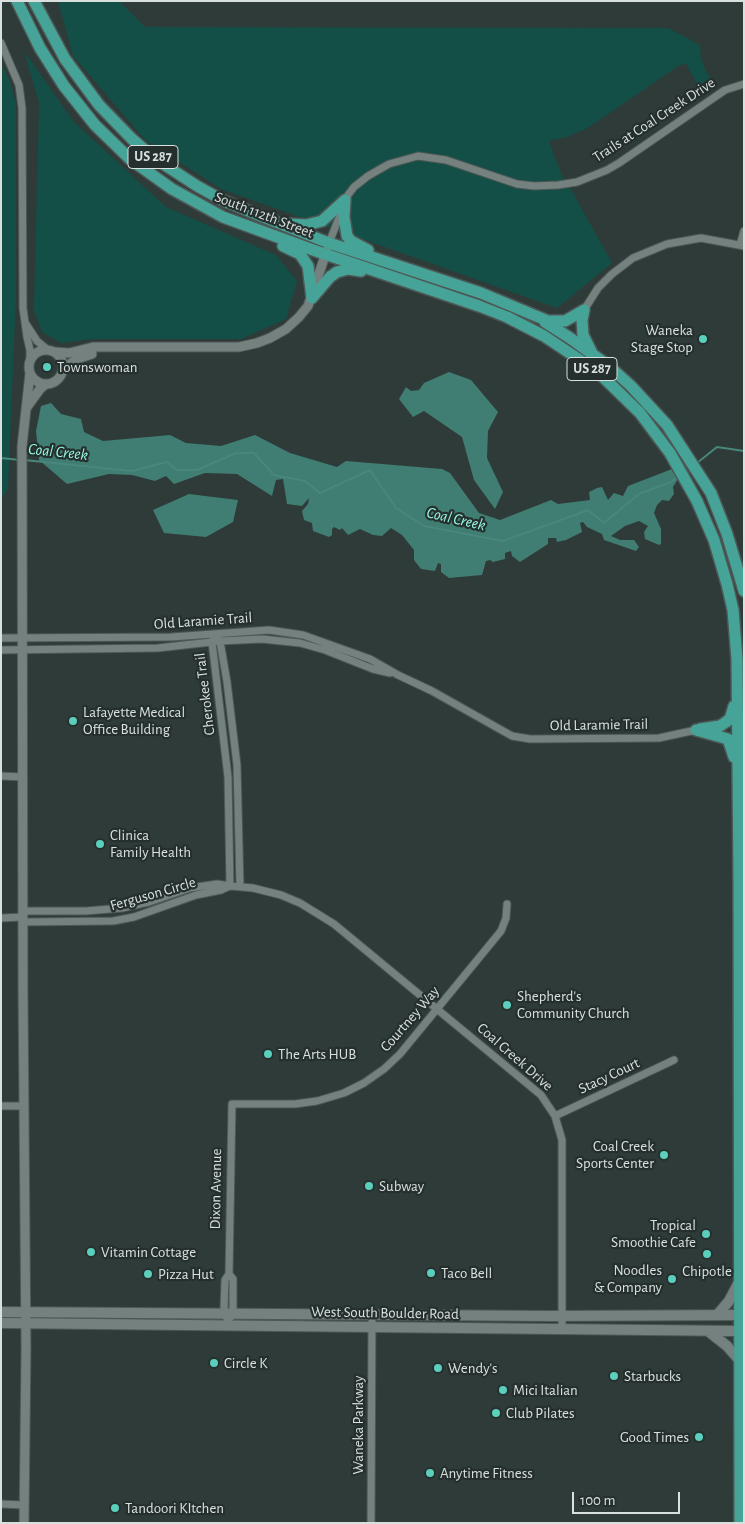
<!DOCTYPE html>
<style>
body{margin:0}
#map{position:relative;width:745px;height:1524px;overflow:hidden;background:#2f3b38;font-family:"Alegreya Sans",sans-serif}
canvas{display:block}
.frame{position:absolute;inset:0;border:2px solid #d9e0de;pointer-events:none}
.scale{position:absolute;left:572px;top:1492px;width:108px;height:22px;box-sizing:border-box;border:2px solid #d9e0de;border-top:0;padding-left:6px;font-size:15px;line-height:18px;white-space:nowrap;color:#d9e0de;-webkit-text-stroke:4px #25302e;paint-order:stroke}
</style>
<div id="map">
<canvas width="745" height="1524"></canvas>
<div class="frame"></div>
<div class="scale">100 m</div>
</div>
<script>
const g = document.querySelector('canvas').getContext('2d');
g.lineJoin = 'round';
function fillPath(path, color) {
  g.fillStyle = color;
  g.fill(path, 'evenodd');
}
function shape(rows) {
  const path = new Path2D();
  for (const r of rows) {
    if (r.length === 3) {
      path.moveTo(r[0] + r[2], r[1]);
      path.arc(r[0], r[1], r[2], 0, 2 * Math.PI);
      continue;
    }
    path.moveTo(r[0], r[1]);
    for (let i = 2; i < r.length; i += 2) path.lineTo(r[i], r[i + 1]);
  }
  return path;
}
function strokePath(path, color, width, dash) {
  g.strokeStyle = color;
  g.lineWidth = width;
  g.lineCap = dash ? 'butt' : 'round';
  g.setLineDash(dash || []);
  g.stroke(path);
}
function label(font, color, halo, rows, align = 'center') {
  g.font = font + ' "Alegreya Sans",sans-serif';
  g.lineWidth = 4.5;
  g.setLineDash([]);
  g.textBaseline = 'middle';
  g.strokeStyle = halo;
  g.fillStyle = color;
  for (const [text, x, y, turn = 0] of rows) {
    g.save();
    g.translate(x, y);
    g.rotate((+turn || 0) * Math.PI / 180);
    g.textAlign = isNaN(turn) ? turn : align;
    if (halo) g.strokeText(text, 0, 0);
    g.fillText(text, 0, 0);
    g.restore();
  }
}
fillPath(shape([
 [58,1,119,1,145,27,668,28,700,45,701,59,706,71,715,86,703,94,686,64,680,65,588,128,567,137,549,141,562,176,572,191,612,263,557,308,221,189,146,141,73,56],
 [24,51,74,122,166,207,276,255,297,281,286,319,241,339,92,339,61,343,42,332,34,311,39,103],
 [1,64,9,79,16,103,16,296,8,489,1,499]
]), '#134f46');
fillPath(shape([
 [449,372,471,380,498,412,488,431,487,458,503,492,495,509,474,480,462,437,424,411,413,417,399,399,406,387,411,391,419,390,424,383],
 [51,403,61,414,81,419,84,432,103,441,170,435,186,443,221,446,255,435,290,453,337,467,346,461,442,469,450,473,479,513,500,520,551,500,558,504,590,500,589,492,597,488,602,487,608,500,614,493,623,496,628,486,672,469,678,479,673,487,674,494,669,501,662,500,657,505,654,513,661,529,661,544,659,545,645,539,644,532,648,526,639,521,625,526,611,536,620,540,634,540,639,547,636,551,604,540,602,534,587,527,583,522,580,523,582,532,566,540,557,542,556,538,548,538,548,544,520,562,512,556,511,551,505,553,505,559,493,562,490,560,486,561,482,575,449,578,441,572,441,564,438,563,435,571,421,569,414,560,414,550,402,535,391,528,382,536,373,535,360,529,348,535,342,528,340,530,334,527,332,529,332,535,329,537,313,531,312,523,304,520,302,511,308,504,309,498,302,506,287,504,283,479,276,480,272,496,237,474,205,473,174,484,166,476,155,481,132,475,109,474,67,484,39,460,36,431,41,406],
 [189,494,238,500,233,522,206,537,164,533,153,510]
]), '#407d72');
strokePath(shape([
 [1,458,20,460],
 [24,460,132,471,167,462,177,470,197,470,236,453,254,453,274,475,305,481,320,493,370,470,396,508,424,526,503,541,588,510,604,523,639,494,671,482,679,476],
 [697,463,717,447,744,451]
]), '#49867b', 2);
const minor = shape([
 [1,43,19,85,22,108,23,308,27,337,30,350,30,360],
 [329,243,348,195,354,187,368,176,389,164,418,156,446,160,517,184,534,186,558,185,577,182,607,170,619,163,725,90,744,84],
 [740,245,744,231],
 [584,310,598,288,612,274,633,258,667,244,701,238,744,246],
 [26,324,37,341,48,350],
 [1,638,171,637,269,630,303,635,370,659,398,675,432,691,512,736,530,739,659,738,696,730],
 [214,638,212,642,228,777,230,886],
 [218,639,220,641,227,682,237,765,240,886],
 [1,650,158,648,220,641,262,639,300,643,325,650,373,669,390,673],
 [1,776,23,777],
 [23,911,86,911,122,908,149,902,190,888,217,884,230,886,253,888,281,895,300,903,334,924,541,1095,555,1116,562,1140,562,1330],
 [1,918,23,917],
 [23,922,113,921,134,917,196,895,221,890,230,886],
 [1,1106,24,1106],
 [555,1116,674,1060],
 [229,1274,233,1279,233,1309,231,1317],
 [229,1326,224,1308,225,1280,229,1274,232,1104,295,1104,317,1101,344,1093,364,1083,384,1069,400,1054,501,931,506,918,507,904],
 [1,1504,23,1505],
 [371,1523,372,1315]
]);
const tertiary = shape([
 [46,367,17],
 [55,352,69,353,93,347,239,347,257,343,270,338,286,329,299,317,308,306,327,250],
 [63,369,77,359,92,354],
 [27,407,40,389,46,384],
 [24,1523,26,1349,23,993,22,446,30,373]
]);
const secondary = shape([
 [1,1312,551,1316,740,1315],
 [718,1314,729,1301,740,1280],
 [1,1323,740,1331],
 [708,1331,727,1346,741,1362]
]);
const primary = shape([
 [17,1,40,48,64,86,95,125,130,159,172,189,223,217,313,250,479,306,507,317,544,336,586,364,602,376,640,413,670,453,697,501,714,540,727,584,733,610,737,659,739,882,740,1523],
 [34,1,65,59,99,105,132,139,154,158,197,186,224,201,263,217,329,243,481,293,548,321,565,321,584,310],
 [345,200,344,217,347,236,351,241,368,250],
 [290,224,306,225,322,221,345,200],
 [283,246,300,254,308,266,312,298],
 [312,298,330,277,337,272,348,269,361,271],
 [584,310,582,320,583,335,591,351],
 [545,322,570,338,610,367,631,386,667,425,711,493,727,534,744,591],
 [700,729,720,726,726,722,730,719,734,706],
 [696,730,728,739,734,757]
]);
strokePath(minor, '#4d5755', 9);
strokePath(tertiary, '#4d5755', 11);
strokePath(secondary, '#4d5755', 12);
strokePath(primary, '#4d5755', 14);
strokePath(minor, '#74817e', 7);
strokePath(tertiary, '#74817e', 9);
strokePath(secondary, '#74817e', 10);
strokePath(primary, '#46a397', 11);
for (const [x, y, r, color] of [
 [703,339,5,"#5bcebc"],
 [47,367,5,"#5bcebc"],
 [73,721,5,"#5bcebc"],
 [100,844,5,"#5bcebc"],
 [507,1005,5,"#5bcebc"],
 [268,1054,5,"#5bcebc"],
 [664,1155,5,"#5bcebc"],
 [369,1186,5,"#5bcebc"],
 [706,1234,5,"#5bcebc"],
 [91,1252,5,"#5bcebc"],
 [707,1254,5,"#5bcebc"],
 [431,1273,5,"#5bcebc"],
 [148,1274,5,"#5bcebc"],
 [672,1279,5,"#5bcebc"],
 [214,1363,5,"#5bcebc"],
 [438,1368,5,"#5bcebc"],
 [614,1376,5,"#5bcebc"],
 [503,1390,5,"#5bcebc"],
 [496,1413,5,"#5bcebc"],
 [699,1437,5,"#5bcebc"],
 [430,1473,5,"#5bcebc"],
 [115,1508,5,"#5bcebc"]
]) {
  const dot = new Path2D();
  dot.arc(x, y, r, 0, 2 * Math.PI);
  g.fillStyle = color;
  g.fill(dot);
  strokePath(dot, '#25302e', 2);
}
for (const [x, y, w] of [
 [153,157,50],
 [592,369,50]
]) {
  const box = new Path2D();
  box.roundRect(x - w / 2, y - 11.5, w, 23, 4);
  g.fillStyle = '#25302e';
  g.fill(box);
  strokePath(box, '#d9e0de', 1);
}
label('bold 14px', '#d9e0de', null, [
 ["US 287",153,157],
 ["US 287",592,369]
]);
label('15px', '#d9e0de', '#25302e', [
 ["Trails at Coal Creek Drive",654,120,-33],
 ["South 112th Street",264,215,21],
 ["Old Laramie Trail",203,621,-4],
 ["Cherokee Trail",205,694,-97],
 ["Old Laramie Trail",599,725,-1],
 ["Ferguson Circle",153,894,-16],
 ["Courtney Way",410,1019,-49],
 ["Coal Creek Drive",515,1057,41],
 ["Stacy Court",609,1076,-25],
 ["Dixon Avenue",216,1189,-89],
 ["West South Boulder Road",385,1313,1],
 ["Waneka Parkway",358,1425,-90]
]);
label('15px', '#d9e0de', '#25302e', [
 ["Waneka",693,330,"right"],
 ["Stage Stop",693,347,"right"],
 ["Townswoman",57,367],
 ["Lafayette Medical",83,712],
 ["Office Building",83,729],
 ["Clinica",110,835],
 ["Family Health",110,852],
 ["Shepherd's",517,996],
 ["Community Church",517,1013],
 ["The Arts HUB",278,1054],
 ["Coal Creek",654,1146,"right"],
 ["Sports Center",654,1163,"right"],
 ["Subway",379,1186],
 ["Tropical",696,1225,"right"],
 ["Smoothie Cafe",696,1242,"right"],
 ["Vitamin Cottage",101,1252],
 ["Noodles",662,1270,"right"],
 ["& Company",662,1287,"right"],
 ["Chipotle",707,1271,"center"],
 ["Taco Bell",441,1273],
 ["Pizza Hut",158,1274],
 ["Circle K",224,1363],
 ["Wendy's",448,1368],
 ["Starbucks",624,1376],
 ["Mici Italian",513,1390],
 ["Club Pilates",506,1413],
 ["Good Times",689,1437,"right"],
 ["Anytime Fitness",440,1473],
 ["Tandoori KItchen",125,1508]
], 'left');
label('italic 16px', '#97f8e6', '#25302e', [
 ["Coal Creek",58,452,6],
 ["Coal Creek",456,519,13]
]);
</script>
